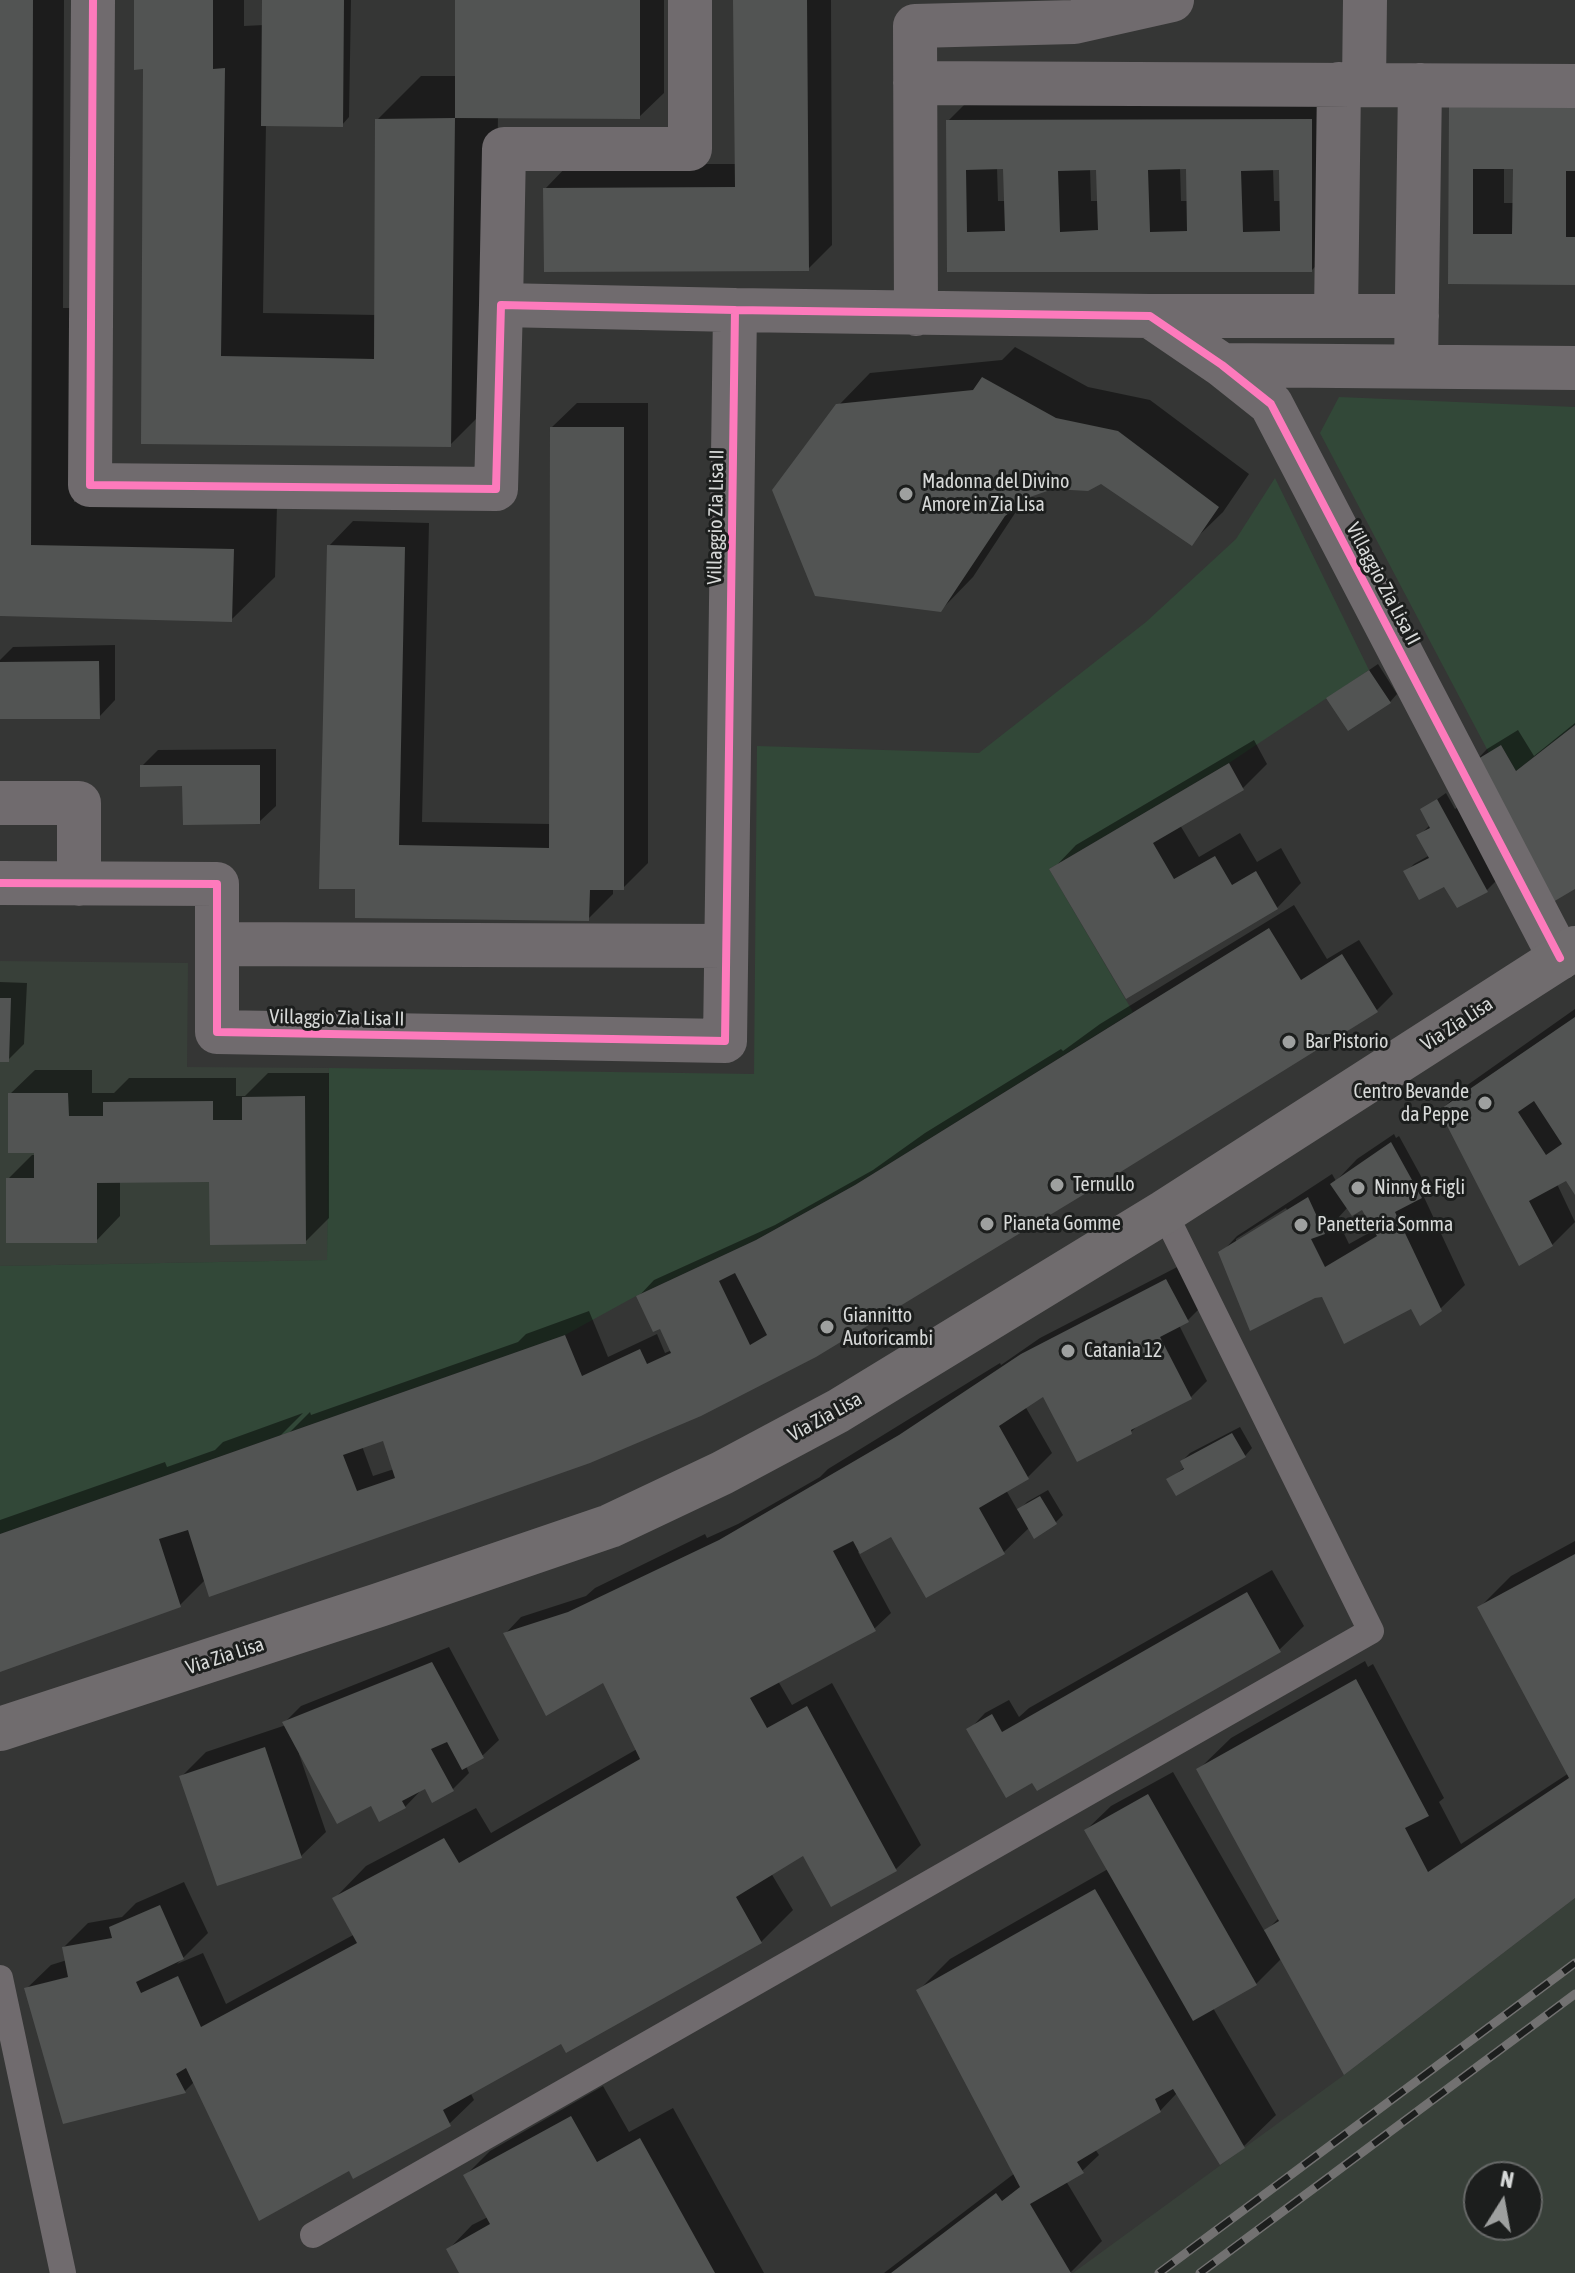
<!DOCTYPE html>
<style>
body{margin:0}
#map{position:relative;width:1575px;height:2273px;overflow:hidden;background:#353635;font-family:"Asap Condensed",sans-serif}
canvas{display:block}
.north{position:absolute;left:1463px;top:2161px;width:80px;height:80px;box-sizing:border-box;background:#1c1e1d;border:2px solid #676968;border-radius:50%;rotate:11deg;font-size:22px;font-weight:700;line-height:32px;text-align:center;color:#d7d9d8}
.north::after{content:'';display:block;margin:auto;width:28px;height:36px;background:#9ea09f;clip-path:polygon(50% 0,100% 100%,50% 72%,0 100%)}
</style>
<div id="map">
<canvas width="1575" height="2273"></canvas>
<div class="north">N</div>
</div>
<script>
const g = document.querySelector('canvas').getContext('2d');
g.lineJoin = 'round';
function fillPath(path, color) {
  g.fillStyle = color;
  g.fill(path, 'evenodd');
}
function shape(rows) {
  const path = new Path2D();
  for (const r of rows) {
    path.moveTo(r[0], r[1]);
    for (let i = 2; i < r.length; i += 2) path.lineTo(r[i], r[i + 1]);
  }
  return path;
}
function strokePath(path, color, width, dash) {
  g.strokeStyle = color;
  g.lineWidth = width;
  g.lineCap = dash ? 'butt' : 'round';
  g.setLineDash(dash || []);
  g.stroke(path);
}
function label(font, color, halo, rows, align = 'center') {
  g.font = font + ' "Asap Condensed",sans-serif';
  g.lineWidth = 6;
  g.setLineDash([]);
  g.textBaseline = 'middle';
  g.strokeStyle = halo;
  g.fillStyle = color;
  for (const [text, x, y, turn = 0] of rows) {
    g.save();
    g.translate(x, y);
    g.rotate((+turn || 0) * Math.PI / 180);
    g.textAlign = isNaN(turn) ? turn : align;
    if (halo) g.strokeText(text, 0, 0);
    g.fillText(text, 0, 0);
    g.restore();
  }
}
fillPath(shape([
 [0,961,188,963,187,1067,329,1068,327,1260,0,1266],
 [1575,1898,1575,2273,1073,2273,1344,2075],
 [1479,2177,1527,2177,1527,2225,1479,2225]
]), '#384039');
fillPath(shape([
 [1339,397,1575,407,1575,725,1516,771,1501,745,1489,753,1320,433],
 [1275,478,1369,670,1229,763,1049,869,1133,1012,855,1185,756,1240,636,1296,565,1335,0,1534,0,1266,327,1260,329,1068,754,1074,757,746,979,753,1146,622,1236,539]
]), '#324838');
fillPath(shape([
 [0,0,64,0,63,308,75,308,74,502,277,506,275,577,231,620,0,614],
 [136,0,244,0,244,26,264,25,264,0,351,0,349,117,342,125,266,124,263,313,377,315,377,120,421,76,457,76,457,0,664,0,664,93,639,117,498,116,493,402,450,445,143,442,145,68],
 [735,0,831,0,832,245,808,269,545,189,569,164,736,164],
 [1575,74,1575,283,1450,282,1451,105],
 [1504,167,1515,167,1515,203,1504,203],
 [1343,88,1343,238,1312,270,949,270,948,121,980,89],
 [997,167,1005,167,1006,201,998,201],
 [1180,167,1188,167,1188,201,1181,201],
 [1090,168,1098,168,1099,201,1091,201],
 [1273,168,1281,168,1282,201,1274,201],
 [1015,347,1088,387,1150,400,1249,474,1223,512,1191,543,1102,482,1052,487,1025,498,973,577,941,610,838,406,870,373,1002,360],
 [577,403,648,403,648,863,623,888,613,888,613,894,588,919,357,916,329,546,353,521,429,523,422,822,551,824,552,427],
 [115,645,115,700,99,717,0,717,0,660,13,647],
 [1378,664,1397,694,1390,702,1328,698],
 [1575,723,1575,886,1471,766,1487,749,1518,730,1534,756],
 [1254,740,1267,764,1243,788,1180,825,1199,857,1240,833,1257,862,1281,848,1301,883,1277,908,1052,870,1076,845],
 [276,749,276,806,259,822,184,784,142,766,158,750],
 [1446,793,1455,809,1465,803,1503,874,1487,890,1457,906,1445,883,1406,872,1414,864,1430,855,1419,836,1430,825,1422,810],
 [1294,905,1327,959,1359,940,1393,994,1377,1010,700,1414,206,1579,180,1605,0,1670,0,1520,165,1462,167,1467,215,1450,223,1442,303,1413,280,1436,286,1436,310,1412,311,1415,518,1342,526,1334,589,1311,608,1357,657,1334,665,1353,672,1350,661,1327,638,1297,654,1280,775,1225,873,1170,925,1133,1061,1049,1063,1051,1100,1024],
 [385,1438,394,1469,373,1476,362,1446],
 [0,982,27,983,24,1044,8,1060,0,1060],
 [1575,1009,1575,1191,1567,1179,1557,1184,1575,1222,1552,1245,1441,1110,1466,1086],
 [35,1070,92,1070,92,1093,114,1093,129,1078,236,1078,236,1096,245,1096,268,1073,329,1073,329,1218,305,1242,211,1180,120,1181,120,1216,96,1241,8,1179,32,1155,36,1155,10,1094],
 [1394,1134,1396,1138,1399,1136,1428,1189,1423,1195,1465,1285,1440,1309,1323,1295,1221,1253,1237,1236,1332,1174,1336,1181,1357,1159],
 [1348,1207,1362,1208,1376,1229,1349,1244,1337,1219],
 [1286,1208,1288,1212,1236,1244,1236,1239],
 [1183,1264,1204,1304,1187,1321,1179,1325,1207,1381,1191,1397,1141,1422,1131,1432,1044,1394,1025,1406,1052,1453,1028,1477,1006,1490,1018,1511,1027,1502,1048,1490,1063,1515,1055,1523,1030,1527,1004,1552,926,1596,892,1535,858,1552,891,1613,874,1629,778,1681,792,1705,832,1683,921,1845,896,1869,832,1904,804,1853,771,1873,793,1910,761,1942,562,2041,470,2092,474,2100,449,2124,350,2168,194,2082,185,2091,26,1989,51,1965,67,1960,64,1947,88,1923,122,1917,136,1903,184,1882,208,1933,177,1964,203,1953,226,2004,355,1934,335,1898,366,1866,476,1808,491,1833,637,1749,604,1681,505,1634,521,1617,586,1596,595,1588,705,1534,707,1538,738,1524,820,1477,828,1469,1000,1363,1001,1365,1040,1338],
 [1240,1427,1252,1448,1245,1456,1169,1479,1185,1467,1182,1461,1190,1453],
 [1575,1541,1575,1895,1282,1958,1256,1984,1213,2008,1276,2115,1244,2146,1177,2093,1160,2111,1095,2149,1099,2155,1082,2171,1066,2181,1102,2241,1070,2273,884,2273,1015,2173,918,1991,950,1959,1108,1869,1086,1830,1111,1806,1173,1772,1265,1932,1280,1917,1199,1769,1231,1738,1365,1661,1368,1667,1373,1664,1444,1798,1439,1802,1461,1844,1569,1773,1479,1608,1511,1576],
 [1272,1570,1304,1626,1279,1650,1032,1780,969,1730,985,1713,1009,1700,1019,1717,1029,1708],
 [449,1647,499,1740,482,1756,466,1766,469,1773,453,1789,433,1800,425,1786,405,1807,372,1803,301,1753,299,1754,326,1832,301,1856,182,1776,206,1752,286,1725,285,1722,301,1706],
 [603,2086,629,2132,673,2108,764,2273,461,2273,448,2250,472,2225,488,2217,465,2176,490,2151]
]), '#0007');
fillPath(shape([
 [0,0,33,0,31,545,234,549,232,622,0,616],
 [134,0,213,0,213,69,225,68,221,356,374,359,375,119,455,118,451,447,141,444,143,69,134,70],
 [262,0,344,0,343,127,261,126],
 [455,0,640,0,640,119,455,118],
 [733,0,807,0,809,271,544,272,543,188,735,187],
 [1449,104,1575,105,1575,171,1566,171,1566,237,1575,237,1575,285,1448,284],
 [1473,169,1513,169,1512,234,1473,234],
 [1312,119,1312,272,947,272,946,120],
 [1003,169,1005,231,967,232,966,170],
 [1186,169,1187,231,1150,232,1148,170],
 [1096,170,1098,230,1060,232,1058,171],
 [1279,170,1280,231,1243,232,1241,171],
 [982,377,1056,418,1118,431,1219,507,1192,546,1101,484,1088,491,1053,489,1030,497,1005,516,941,612,815,596,772,490,836,404,973,390],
 [550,427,624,427,624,890,590,890,589,921,355,918,355,889,319,889,327,545,405,547,399,845,549,848],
 [99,661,100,719,0,719,0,662],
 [1369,670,1391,703,1348,731,1326,698],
 [1575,725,1575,889,1553,902,1468,765,1501,745,1516,771],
 [1229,763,1244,790,1153,843,1174,879,1215,856,1232,885,1256,871,1278,909,1126,999,1049,869],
 [140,765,260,765,260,824,183,825,182,786,140,787],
 [1437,799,1488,892,1457,908,1444,887,1419,900,1403,871,1429,858,1416,835,1430,828,1420,809],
 [1269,928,1301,980,1342,954,1378,1012,1106,1181,816,1357,701,1416,590,1463,209,1597,188,1530,159,1539,181,1607,0,1672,0,1534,565,1335,582,1376,640,1349,647,1364,671,1353,660,1329,653,1332,636,1296,756,1240,855,1185],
 [735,1273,767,1335,750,1345,719,1281],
 [383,1441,395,1478,357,1491,343,1455],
 [0,998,11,998,9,1062,0,1062],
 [1575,1017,1575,1195,1566,1181,1529,1201,1553,1246,1519,1266,1439,1110],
 [1534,1101,1562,1144,1546,1155,1518,1112],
 [8,1093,68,1093,69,1116,103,1116,103,1102,213,1101,213,1120,242,1120,242,1097,305,1096,306,1244,210,1245,209,1182,97,1183,97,1243,6,1243,6,1178,34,1178,34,1153,8,1153],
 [1391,1142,1422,1198,1395,1212,1442,1311,1420,1326,1411,1309,1344,1344,1322,1297,1315,1298,1250,1331,1218,1252,1308,1197,1325,1234,1311,1239,1325,1267,1377,1236,1362,1210,1352,1216,1330,1184],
 [1166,1279,1189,1322,1160,1337,1192,1399,1131,1430,1132,1434,1077,1462,1043,1397,999,1426,1029,1479,979,1508,1005,1554,926,1598,891,1537,860,1554,853,1541,833,1551,876,1631,750,1698,767,1728,807,1706,897,1871,831,1907,803,1856,736,1897,762,1943,566,2053,561,2044,443,2110,451,2126,353,2179,349,2171,259,2221,186,2068,176,2074,186,2093,63,2124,24,1988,68,1977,62,1947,112,1938,109,1927,160,1905,184,1959,136,1982,141,1993,178,1976,201,2027,357,1943,332,1898,444,1838,459,1863,640,1759,603,1683,546,1716,503,1633,568,1612,719,1540,899,1435,1021,1354],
 [1232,1433,1246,1457,1176,1496,1166,1479,1184,1469,1180,1461],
 [1040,1496,1057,1524,1034,1539,1017,1509],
 [1575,1554,1575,1898,1344,2075,1264,1930,1279,1921,1196,1769,1356,1679,1429,1816,1405,1828,1428,1872,1569,1778,1477,1607],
 [1247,1592,1281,1652,1037,1791,1032,1783,1006,1798,966,1729,992,1714,1002,1732],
 [432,1662,484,1758,462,1770,447,1742,431,1749,454,1791,432,1803,425,1789,402,1801,406,1808,379,1822,371,1806,337,1824,282,1722],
 [265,1747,302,1858,217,1886,179,1776],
 [1148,1794,1257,1985,1193,2021,1084,1830],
 [1095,1889,1245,2148,1220,2165,1173,2089,1155,2099,1161,2112,1077,2162,1084,2173,1030,2204,1071,2273,891,2273,996,2193,1002,2201,1020,2187,916,1990],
 [571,2116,597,2162,640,2138,715,2273,459,2273,446,2249,490,2224,463,2175]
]), '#525453');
strokePath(shape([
 [0,1978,63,2273],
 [313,2235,1371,1631,1164,1212]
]), '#706b6e', 26);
strokePath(shape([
 [93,0,90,485,496,489,501,305,735,310],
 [915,83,1575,86],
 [1364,85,1365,0],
 [501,305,504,149,690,149,690,0],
 [916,314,915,26,1074,22,1172,0],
 [1150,316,1417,316],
 [1336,316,1339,84],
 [1222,365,1575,368],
 [1416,366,1420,85],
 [0,803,79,803,79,884],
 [0,883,217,884,217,1032,725,1041,735,310,1150,316,1222,365,1271,404,1560,958],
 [217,944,726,946]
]), '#706b6e', 44);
strokePath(shape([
 [0,1729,379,1605,610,1526,722,1473,838,1411,1164,1212,1575,948]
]), '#706c6e', 44);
const rail = shape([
 [1159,2273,1575,1963],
 [1200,2273,1575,1994]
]);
strokePath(rail, '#727171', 9);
strokePath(rail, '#1c1e1d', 6, [18]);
strokePath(shape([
 [93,0,90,485,496,489,501,305,735,310],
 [0,883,217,884,217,1032,725,1041,735,310,1150,316,1222,365,1271,404,1560,958]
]), '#fd7abc', 8);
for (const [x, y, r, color] of [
 [906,494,8,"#9ea09f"],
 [1289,1042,8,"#9ea09f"],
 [1485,1103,8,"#9ea09f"],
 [1057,1185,8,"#9ea09f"],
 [1358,1188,8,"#9ea09f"],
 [987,1224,8,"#9ea09f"],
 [1301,1225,8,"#9ea09f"],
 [827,1327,8,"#9ea09f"],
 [1068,1351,8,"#9ea09f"]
]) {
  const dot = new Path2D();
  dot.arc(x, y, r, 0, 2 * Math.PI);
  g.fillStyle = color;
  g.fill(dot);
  strokePath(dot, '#1c1e1d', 3);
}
label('20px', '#d7d9d8', '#1c1e1d', [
 ["Madonna del Divino",922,482],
 ["Amore in Zia Lisa",922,505],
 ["Bar Pistorio",1305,1042],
 ["Centro Bevande",1469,1092,"right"],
 ["da Peppe",1469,1115,"right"],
 ["Ternullo",1073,1185],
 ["Ninny & Figli",1374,1188],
 ["Pianeta Gomme",1003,1224],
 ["Panetteria Somma",1317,1225],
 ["Giannitto",843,1316],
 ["Autoricambi",843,1339],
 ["Catania 12",1084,1351]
], 'left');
label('20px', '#d7d9d8', '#1c1e1d', [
 ["Villaggio Zia Lisa II",716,517,-89],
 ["Villaggio Zia Lisa II",1383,584,62],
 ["Villaggio Zia Lisa II",337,1018,1],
 ["Via Zia Lisa",1457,1024,-33],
 ["Via Zia Lisa",825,1417,-29],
 ["Via Zia Lisa",225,1656,-18]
]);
</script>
